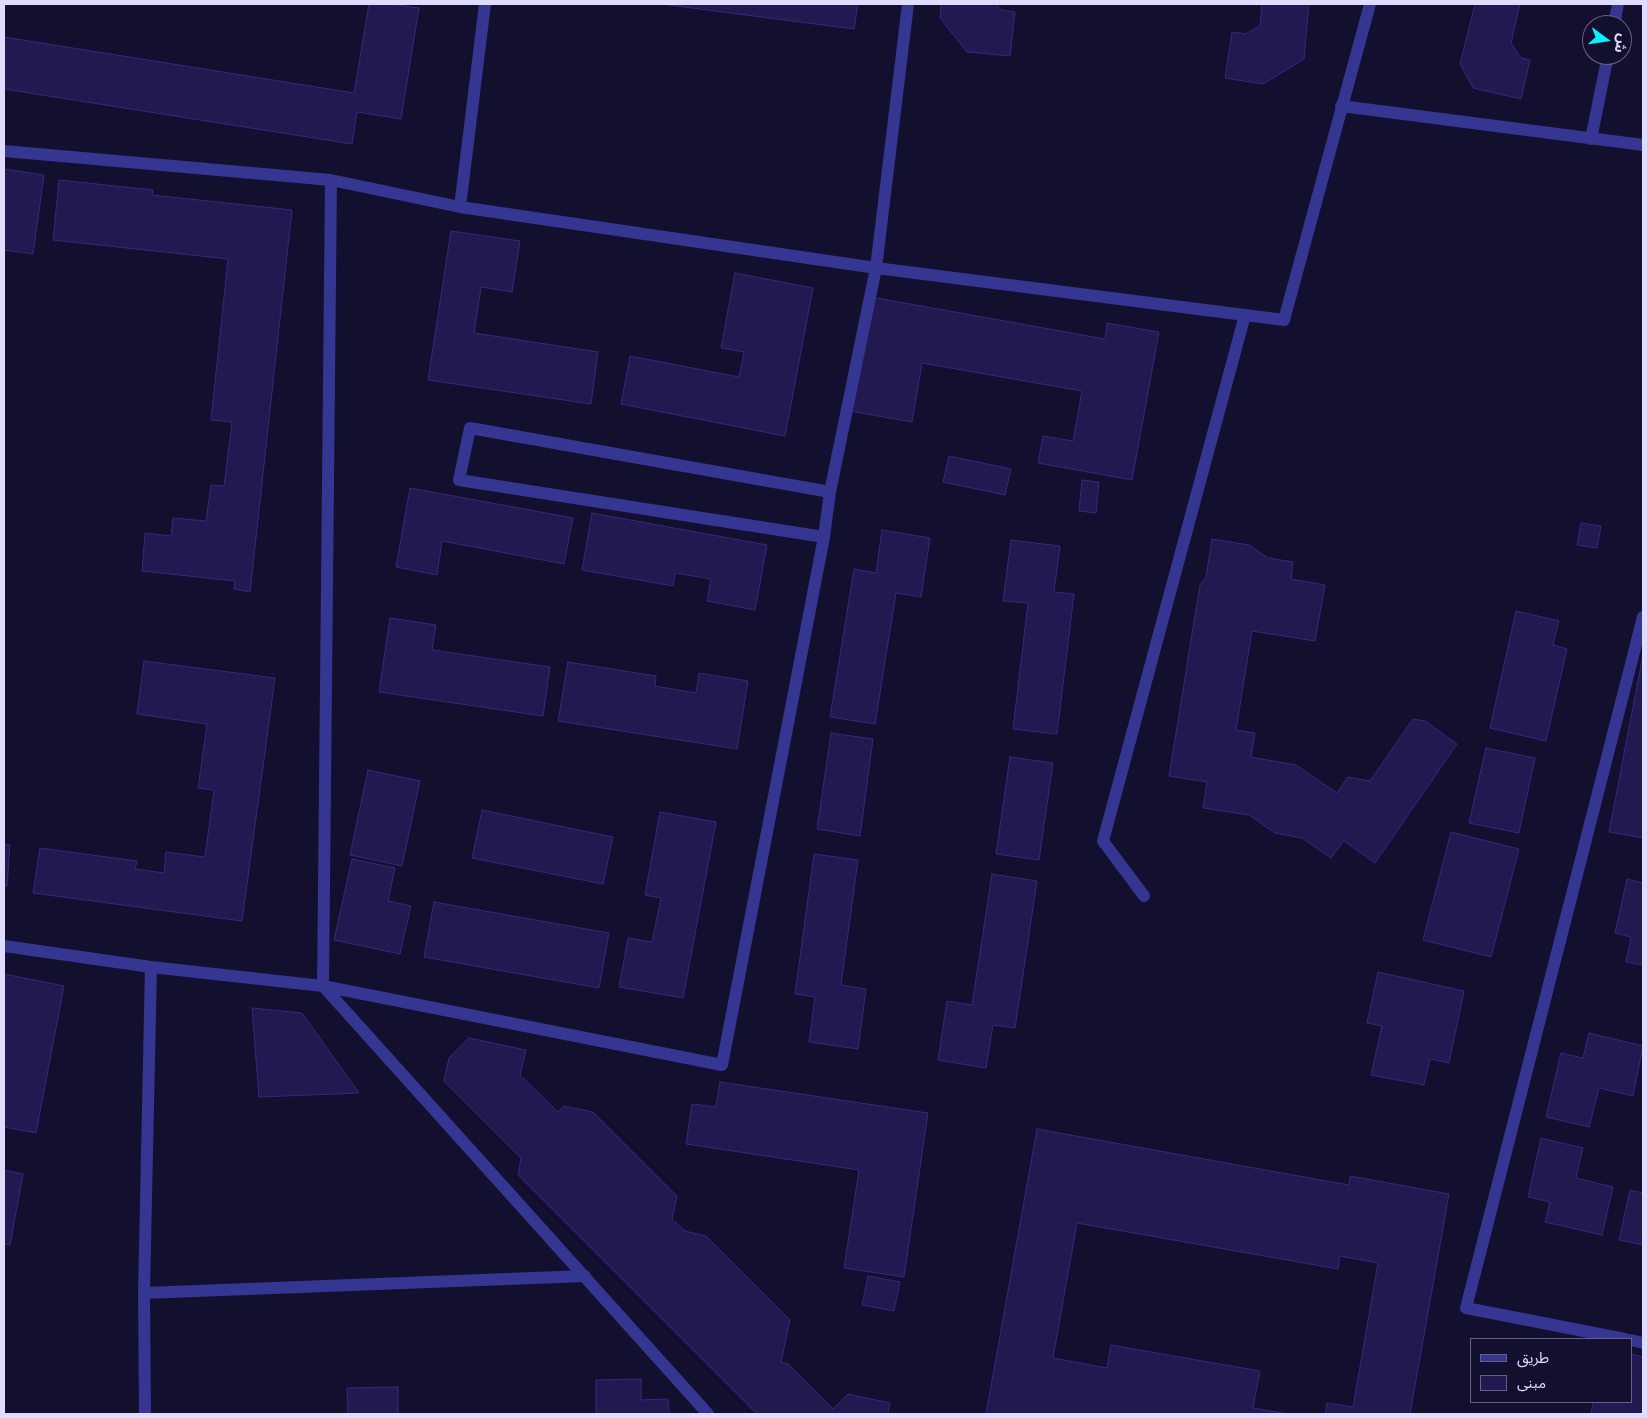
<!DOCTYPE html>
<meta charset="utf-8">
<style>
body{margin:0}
#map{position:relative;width:1647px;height:1418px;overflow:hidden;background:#130f2e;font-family:Karla,"Noto Sans Arabic",sans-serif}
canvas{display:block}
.frame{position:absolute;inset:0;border:5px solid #dfdcff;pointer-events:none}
.legend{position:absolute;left:1470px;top:1338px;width:162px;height:65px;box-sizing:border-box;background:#130f2e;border:1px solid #656182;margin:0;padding:6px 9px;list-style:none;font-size:15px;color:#dfdcff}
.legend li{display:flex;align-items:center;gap:10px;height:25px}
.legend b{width:25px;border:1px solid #656182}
.north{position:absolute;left:1582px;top:15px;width:50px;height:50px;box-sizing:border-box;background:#130f2e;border:1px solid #656182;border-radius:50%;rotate:104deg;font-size:14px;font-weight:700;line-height:20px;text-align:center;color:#dfdcff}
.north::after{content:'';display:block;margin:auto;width:18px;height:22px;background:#08f0ff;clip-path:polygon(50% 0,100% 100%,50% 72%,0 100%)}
</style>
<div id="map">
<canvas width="1647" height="1418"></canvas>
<div class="frame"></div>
<ul class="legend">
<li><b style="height:6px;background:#353592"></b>طريق</li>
<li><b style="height:14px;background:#221951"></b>مبنى</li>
</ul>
<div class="north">ش</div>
</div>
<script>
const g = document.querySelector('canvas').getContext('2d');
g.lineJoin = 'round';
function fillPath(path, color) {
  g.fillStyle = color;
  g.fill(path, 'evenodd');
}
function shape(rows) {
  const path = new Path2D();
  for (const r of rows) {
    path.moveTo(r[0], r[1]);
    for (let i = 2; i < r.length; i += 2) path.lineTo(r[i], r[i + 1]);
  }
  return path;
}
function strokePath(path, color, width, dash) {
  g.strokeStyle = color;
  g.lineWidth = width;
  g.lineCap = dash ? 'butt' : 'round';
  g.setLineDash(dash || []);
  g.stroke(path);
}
const building = shape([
 [369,4,391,4,419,8,401,119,357,112,352,144,4,89,4,37,354,93,369,4],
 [661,4,858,4,854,29,661,4],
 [941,4,996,4,1001,10,1015,12,1010,56,967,52,940,18,941,4],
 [1262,4,1309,4,1304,59,1263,84,1225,78,1232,32,1245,34,1260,26,1262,4],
 [1475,4,1520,4,1511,43,1521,58,1530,60,1521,99,1473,88,1460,64,1475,4],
 [4,169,44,175,33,254,4,250,4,169],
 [59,180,153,190,152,195,292,210,250,592,234,589,235,581,142,571,145,533,171,536,173,518,206,521,211,485,224,486,232,422,211,420,228,259,53,240,59,180],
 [451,231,520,241,512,292,481,287,474,333,598,352,591,404,428,380,451,231],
 [735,273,813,288,785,436,621,404,630,356,739,377,744,352,721,348,735,273],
 [871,297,1105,339,1107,323,1159,332,1132,480,1038,463,1043,436,1073,441,1082,391,922,363,912,422,850,411,871,297],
 [949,456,1011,469,1005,495,943,482,949,456],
 [1082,480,1099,482,1096,513,1079,511,1082,480],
 [410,488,573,518,564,564,442,541,437,575,396,567,410,488],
 [592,513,767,545,755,610,707,601,711,579,675,573,673,586,582,570,592,513],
 [1581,523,1601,526,1597,548,1577,545,1581,523],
 [882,530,930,538,921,597,896,593,875,724,830,717,854,569,876,573,882,530],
 [1212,539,1249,545,1268,558,1293,562,1291,579,1325,585,1315,641,1252,631,1236,730,1255,733,1251,757,1296,765,1337,793,1348,777,1370,781,1413,719,1425,721,1457,744,1375,863,1344,841,1331,858,1302,838,1275,833,1249,815,1203,808,1207,782,1169,776,1200,585,1206,577,1212,539],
 [1011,540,1060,546,1054,592,1074,594,1057,734,1013,729,1028,603,1003,601,1011,540],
 [1516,611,1559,621,1553,645,1567,649,1546,741,1490,728,1516,611],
 [390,618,436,625,432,650,550,667,543,716,379,692,390,618],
 [1643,655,1643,838,1609,832,1643,655],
 [144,661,275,678,242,921,33,893,40,848,137,861,135,869,164,873,166,852,205,857,214,790,198,788,207,724,137,714,144,661],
 [568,662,656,676,655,686,696,693,699,673,748,681,737,749,558,721,568,662],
 [831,733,873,739,860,836,817,829,831,733],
 [1486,748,1535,758,1519,833,1469,823,1486,748],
 [1010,757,1053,763,1039,860,996,854,1010,757],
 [368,770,420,781,402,866,350,855,368,770],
 [482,810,613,837,603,884,472,858,482,810],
 [660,812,716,822,683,998,619,987,628,938,652,942,661,898,645,895,660,812],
 [1451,832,1519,849,1491,957,1423,940,1451,832],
 [4,844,10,845,7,886,4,886,4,844],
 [814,854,858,860,841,985,866,989,858,1049,809,1042,815,997,795,994,814,854],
 [352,859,395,868,388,901,411,906,400,954,334,940,352,859],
 [992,874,1037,881,1015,1028,993,1025,986,1068,938,1060,947,1001,972,1005,992,874],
 [1627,879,1643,883,1643,965,1626,962,1631,937,1615,933,1627,879],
 [434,902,609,933,599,988,424,957,434,902],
 [1378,972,1464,991,1449,1063,1430,1059,1424,1085,1371,1075,1382,1026,1367,1023,1378,972],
 [4,974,64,986,36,1133,4,1127,4,974],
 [252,1008,302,1013,359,1093,259,1097,252,1008],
 [1589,1033,1643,1046,1633,1096,1599,1088,1589,1127,1546,1117,1561,1053,1583,1058,1589,1033],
 [469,1038,526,1050,520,1075,558,1112,564,1106,593,1112,677,1196,672,1219,685,1231,706,1236,790,1320,781,1362,788,1364,833,1409,848,1394,890,1403,888,1414,757,1414,518,1175,521,1158,444,1081,449,1058,469,1038],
 [720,1082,928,1113,904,1277,844,1268,859,1170,686,1144,692,1104,716,1107,720,1082],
 [1037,1129,1349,1185,1350,1176,1449,1194,1410,1414,1325,1414,1327,1403,1353,1407,1378,1263,1340,1256,1338,1269,1077,1223,1053,1358,1107,1368,1111,1345,1260,1371,1253,1408,1288,1414,986,1414,1037,1129],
 [1541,1138,1583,1148,1576,1178,1613,1187,1602,1235,1545,1222,1550,1202,1528,1197,1541,1138],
 [4,1170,23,1174,10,1245,4,1244,4,1170],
 [1630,1190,1643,1193,1643,1245,1619,1240,1630,1190],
 [868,1276,900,1282,894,1311,862,1305,868,1276],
 [1631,1354,1643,1357,1643,1414,1591,1414,1593,1402,1631,1402,1631,1354],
 [641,1379,641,1400,668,1399,669,1414,596,1414,596,1380,641,1379],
 [398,1387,398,1414,348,1414,347,1388,398,1387]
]);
fillPath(building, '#221951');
strokePath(building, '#362880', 1);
strokePath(shape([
 [1614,25,1618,4],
 [1341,106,1643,145],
 [1591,139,1608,55],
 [4,151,331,180,460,207,876,268,908,4],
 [331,180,323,986,708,1414],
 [460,207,485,4],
 [830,492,470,428,459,480,824,537,830,492,876,268,1284,320,1370,4],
 [1144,896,1103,841,1245,315],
 [4,946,151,967,323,986,722,1065,824,537],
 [144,1293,585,1276],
 [1625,1339,1466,1308,1643,617],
 [1631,1340,1643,1343],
 [145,1414,144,1293,151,967]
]), '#353592', 12);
</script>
